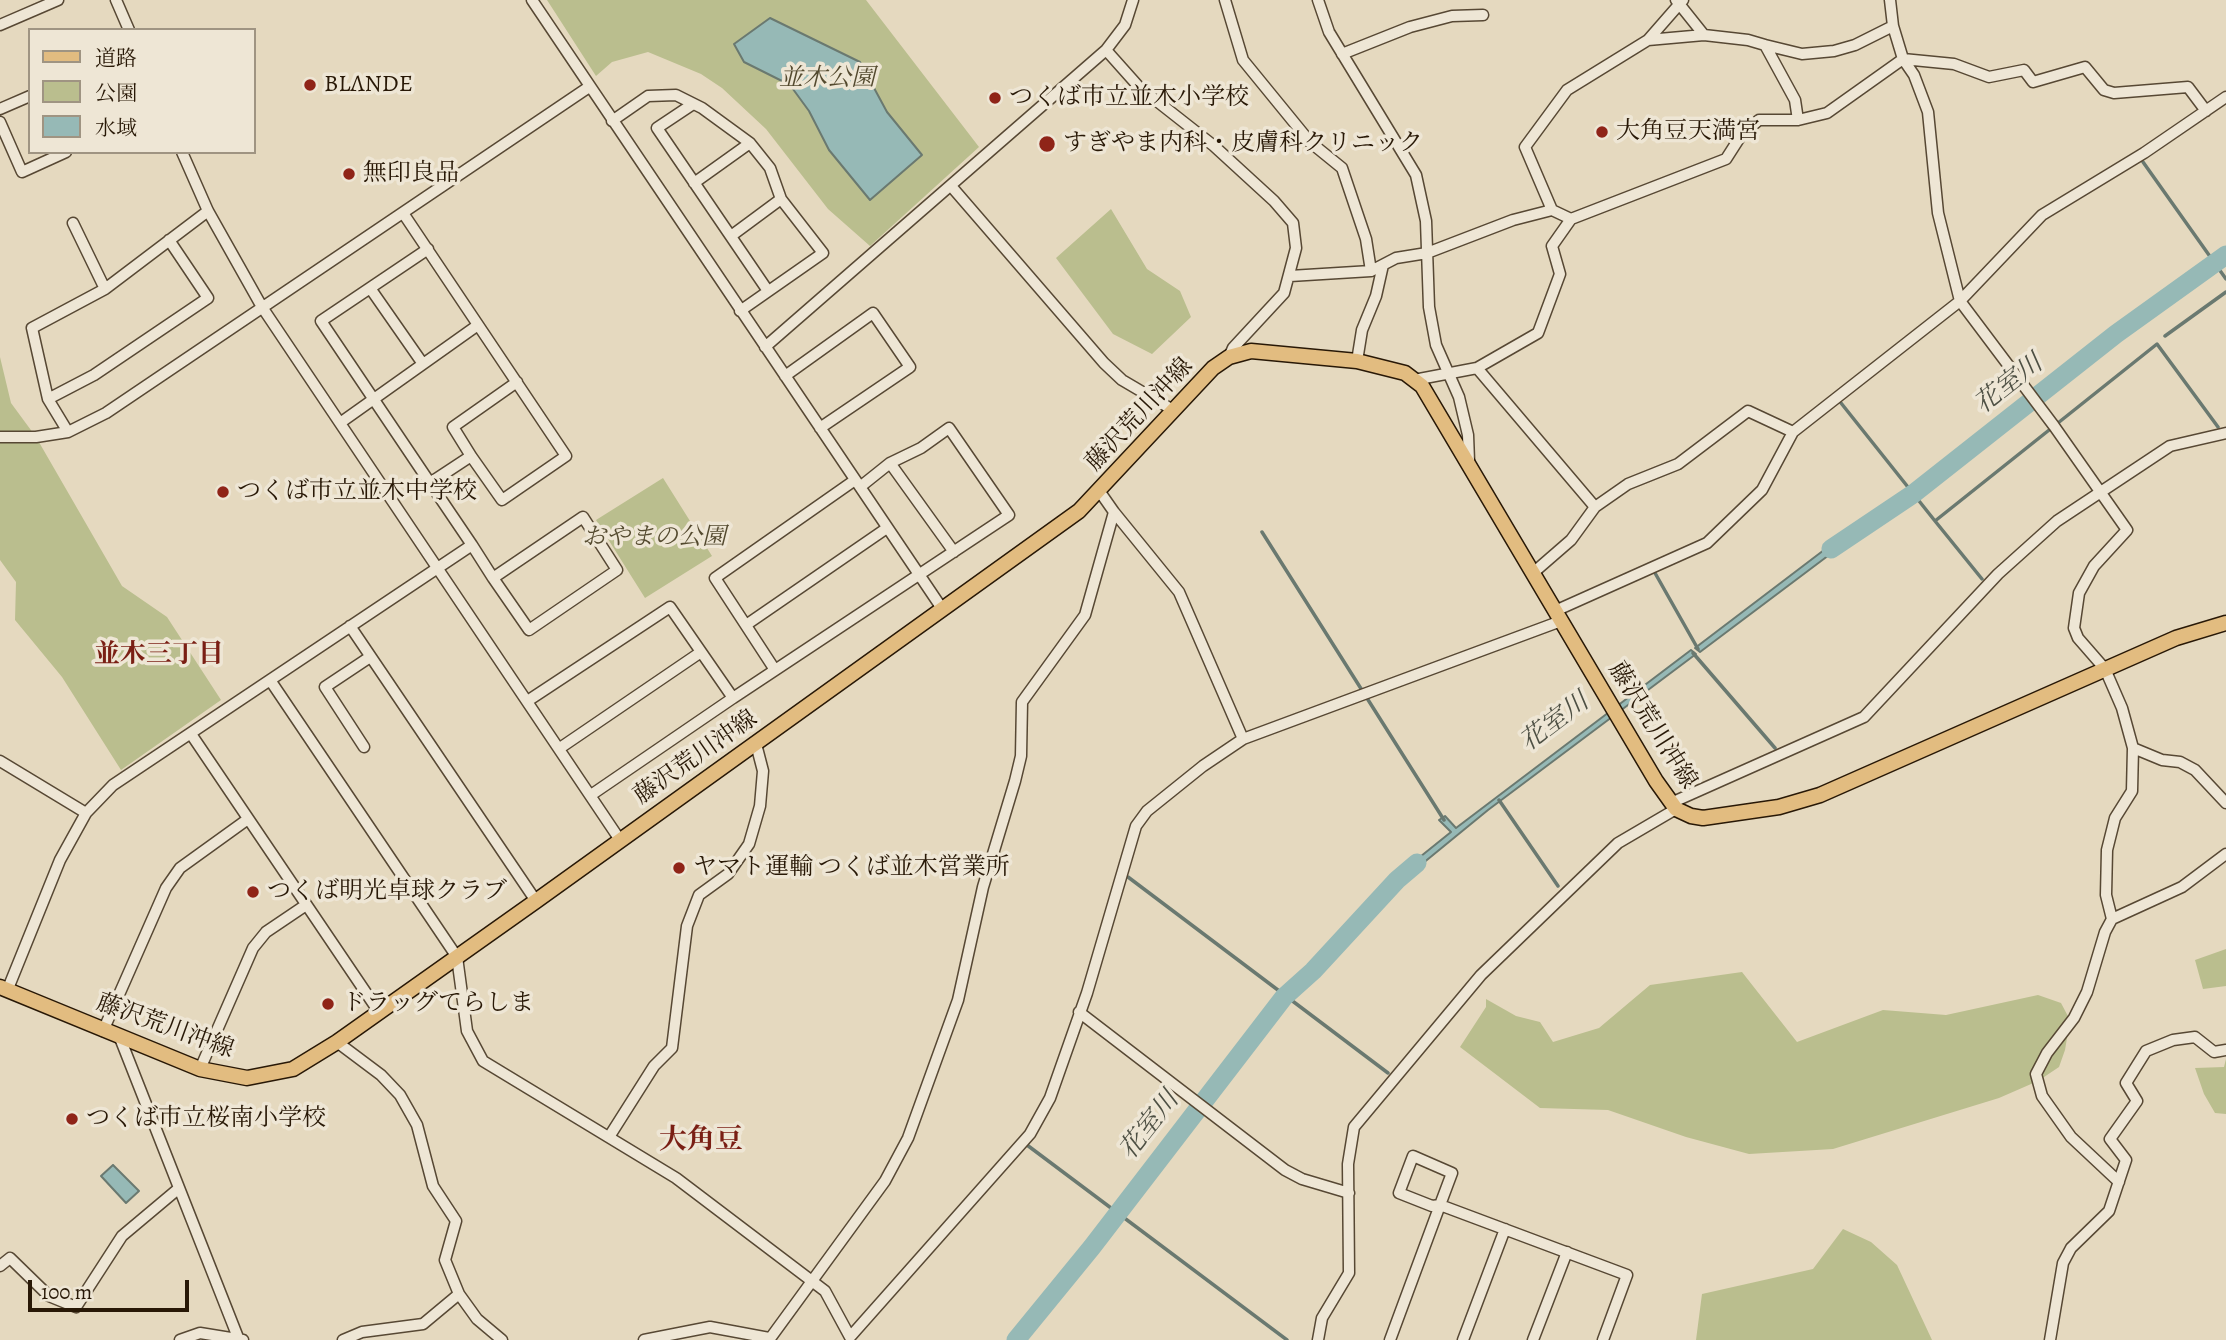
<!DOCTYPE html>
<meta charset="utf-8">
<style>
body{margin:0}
#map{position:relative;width:2226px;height:1340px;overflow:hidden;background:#e5d9bf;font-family:Alegreya,"Noto Serif JP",serif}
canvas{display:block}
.legend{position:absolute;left:28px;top:28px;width:228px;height:126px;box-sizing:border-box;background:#eee6d5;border:2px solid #9f9482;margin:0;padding:9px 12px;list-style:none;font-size:21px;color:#281806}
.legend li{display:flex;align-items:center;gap:14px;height:35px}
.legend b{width:35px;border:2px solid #9f9482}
.scale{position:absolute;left:28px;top:1280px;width:161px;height:32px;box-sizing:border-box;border:4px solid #281806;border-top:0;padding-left:9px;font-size:21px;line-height:24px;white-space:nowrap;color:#281806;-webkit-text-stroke:5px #eee6d5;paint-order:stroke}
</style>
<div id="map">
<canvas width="2226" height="1340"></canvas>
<ul class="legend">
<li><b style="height:9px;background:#e2bc80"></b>道路</li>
<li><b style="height:19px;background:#babe8e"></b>公園</li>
<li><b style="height:19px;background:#96b9b6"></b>水域</li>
</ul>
<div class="scale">100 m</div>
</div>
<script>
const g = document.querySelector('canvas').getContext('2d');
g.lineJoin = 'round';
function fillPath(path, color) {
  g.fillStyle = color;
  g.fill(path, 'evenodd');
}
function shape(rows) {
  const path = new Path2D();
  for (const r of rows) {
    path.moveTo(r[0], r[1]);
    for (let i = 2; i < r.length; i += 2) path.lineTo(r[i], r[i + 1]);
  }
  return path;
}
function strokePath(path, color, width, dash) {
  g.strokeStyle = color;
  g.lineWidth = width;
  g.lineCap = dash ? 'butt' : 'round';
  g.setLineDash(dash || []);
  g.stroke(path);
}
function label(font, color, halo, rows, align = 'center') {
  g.font = font + ' Alegreya,"Noto Serif JP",serif';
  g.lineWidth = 7;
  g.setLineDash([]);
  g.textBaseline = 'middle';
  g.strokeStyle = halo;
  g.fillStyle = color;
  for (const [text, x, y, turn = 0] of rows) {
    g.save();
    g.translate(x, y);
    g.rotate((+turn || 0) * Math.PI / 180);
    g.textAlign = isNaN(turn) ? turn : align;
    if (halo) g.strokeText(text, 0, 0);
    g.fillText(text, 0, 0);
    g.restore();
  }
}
fillPath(shape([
 [547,0,866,0,979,147,870,246,828,209,766,129,722,88,701,74,648,52,612,62,596,76],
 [1111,209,1147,269,1180,291,1191,317,1152,354,1113,334,1056,258],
 [0,357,11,403,36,437,122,586,167,617,221,700,121,770,62,677,15,620,16,582,0,560],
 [663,478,712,556,645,598,596,520],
 [2226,949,2226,986,2203,989,2195,960],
 [1742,972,1797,1042,1883,1010,1946,1015,2038,995,2061,1003,2070,1020,2065,1050,2059,1067,2038,1081,1999,1098,1833,1149,1749,1154,1686,1137,1608,1110,1540,1108,1460,1047,1486,1007,1486,999,1516,1016,1540,1022,1553,1042,1599,1028,1650,985],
 [2226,1059,2226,1114,2215,1113,2204,1094,2195,1068,2224,1067],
 [1843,1229,1871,1242,1897,1265,1932,1340,1696,1340,1702,1294,1813,1269]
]), '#babe8e');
const water = shape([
 [770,18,860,62,887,112,922,155,870,200,829,150,809,111,790,85,744,62,734,44,770,18],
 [1849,531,1853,537,1700,652,1695,648,1849,531],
 [1691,650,1696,654,1488,810,1400,882,1395,877,1451,832,1439,820,1445,816,1456,828,1691,650],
 [113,1165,139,1191,126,1203,101,1176,113,1165]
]);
fillPath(water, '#96b9b6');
strokePath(water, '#6a7970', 2);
strokePath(shape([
 [2143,162,2226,279],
 [2165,336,2226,292],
 [1841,403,1935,521,2157,344,2218,427],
 [1935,521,1982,579],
 [1262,532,1444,820],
 [1655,573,1698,649],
 [1693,653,1775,748],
 [1499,800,1558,886],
 [1128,877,1388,1073],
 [1027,1145,1287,1340]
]), '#6a7970', 3.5);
strokePath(shape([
 [1831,549,1913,494,2116,334,2226,255],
 [1016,1340,1092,1247,1284,997,1313,971,1397,880,1417,863]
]), '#96b9b6', 19);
const minor = shape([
 [116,0,129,30],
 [532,0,943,610],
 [1225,0,1243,60,1310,142,1342,168,1366,239,1371,271],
 [1318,0,1329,32,1416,175,1426,221,1429,307,1436,345,1459,397,1468,435,1469,461],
 [1676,0,1704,35,1748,40,1765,45,1795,100,1798,120],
 [1890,0,1893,26,1903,59,1914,75,1928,112,1938,213,1960,301,2054,426,2127,530,2094,566,2079,593,2074,628,2078,638,2105,669,2122,708,2133,748,2132,791,2115,818,2107,850,2106,895,2112,919],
 [0,25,58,0],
 [1648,40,1704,35],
 [1765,45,1802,54,1834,51,1855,45,1893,26],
 [1106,50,1139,87,1214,146,1274,201,1293,223,1296,248,1284,293,1233,348,1229,357],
 [1342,54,1410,27,1452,16,1483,15],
 [693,104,657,128,768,291],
 [0,109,30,96],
 [612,121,648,96,676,95,702,108,750,143,770,168,781,199,823,253,740,311],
 [0,122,22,172,66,152],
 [182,152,208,211,262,307,620,840],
 [694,183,750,143],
 [951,186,1104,363,1122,380,1173,410],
 [1571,219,1552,210,1525,147,1567,90,1648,40,1683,0],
 [73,223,105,289],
 [731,236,781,199],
 [428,249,321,321,430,483],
 [1290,276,1371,271,1396,258,1427,253,1513,220,1552,210],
 [370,288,423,364],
 [765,347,1106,50,1125,25,1133,0],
 [1357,361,1362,330,1376,296,1383,265],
 [1477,368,1595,507],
 [785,376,873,313,910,367,820,428],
 [1414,380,1477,368,1538,333,1560,274,1552,246,1571,219,1726,159,1742,134,1759,120,1798,120,1827,113,1903,59,1954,64,1989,77,2024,70,2033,82,2085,67,2104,90,2114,93,2188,87,2206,111],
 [48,399,94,375,208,298,169,240],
 [340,423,478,325],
 [68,432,48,399,32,328,105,289,208,211],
 [0,437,36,437,68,432,106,413,589,87],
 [471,456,453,427,517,382],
 [890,463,954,552],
 [1114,512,1179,592,1243,739],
 [472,545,493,578,529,630,617,570,583,517,493,578],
 [1533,573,1571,540,1595,507,1628,484,1678,464,1748,411,1793,432],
 [1555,611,1707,543,1762,490,1793,432,1960,301,2042,215,2144,153,2226,97],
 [746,625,887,528],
 [350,626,536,901],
 [775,670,715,578,855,480],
 [270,680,457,957,467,1031,483,1061,676,1178,825,1291,850,1337,1030,1134,1050,1098,1087,993,1136,826,1147,811,1203,766,1243,739,1561,621],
 [733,698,1009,515,949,428,921,448,890,463,860,487],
 [529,700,670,607,733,698,591,795],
 [191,734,379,1012],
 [364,747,325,687,370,657],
 [560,748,701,652],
 [2133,748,2162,760,2180,762,2195,770,2226,803],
 [0,761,86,813],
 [1671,803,1864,717,1998,574,2057,521,2170,446,2226,433],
 [7,991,60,860,86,813,113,785,472,545,430,483,471,456,502,500,566,456,403,213],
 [1079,1012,1285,1170,1302,1179,1349,1193],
 [103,1031,166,888,180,868,248,819],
 [120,1038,239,1340],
 [337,1042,381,1075,400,1095,417,1125,433,1186,456,1221,445,1260,459,1294,477,1319,502,1340],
 [200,1069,253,948,266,932,306,905],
 [609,1137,654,1066,672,1048,687,926,699,895,728,874,749,844,760,806,763,771,756,744],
 [2119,1182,2071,1137,2042,1096,2036,1074,2047,1053,2074,1018,2087,992,2105,932,2112,919,2182,887,2226,854],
 [0,1266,10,1258,49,1296,76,1307,122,1236,178,1189],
 [180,1340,200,1333,243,1340],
 [343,1340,362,1332,423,1324,459,1294],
 [644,1340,710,1327,769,1338],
 [769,1340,885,1181,908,1138,958,1000,983,887,1015,781,1021,756,1022,702,1085,615,1114,512,1100,492],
 [1318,1340,1322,1318,1349,1273,1348,1164,1354,1127,1481,975,1618,843,1676,809],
 [1390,1340,1440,1205,1452,1173,1413,1156,1399,1193,1432,1206,1440,1205,1627,1275,1603,1340],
 [1463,1340,1505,1229],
 [1533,1340,1567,1252],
 [2050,1340,2063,1263,2071,1248,2109,1211,2126,1160,2110,1139,2137,1101,2126,1083,2146,1051,2173,1040,2195,1037,2214,1052,2226,1050]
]);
const major = shape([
 [0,987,200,1069,247,1078,293,1069,337,1042,536,901,1079,511,1213,368,1229,357,1251,351,1357,361,1405,373,1422,386,1656,781,1676,809,1691,816,1703,818,1779,807,1820,795,2176,638,2226,623]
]);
strokePath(minor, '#574834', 13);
strokePath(major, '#281806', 17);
strokePath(minor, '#eee6d5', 10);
strokePath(major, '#e2bc80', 14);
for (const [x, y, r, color] of [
 [310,85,7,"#8f2418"],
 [995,98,7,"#8f2418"],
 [1602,132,7,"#8f2418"],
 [1047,144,9,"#8f2418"],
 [349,174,7,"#8f2418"],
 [223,492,7,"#8f2418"],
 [679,868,7,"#8f2418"],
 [253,892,7,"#8f2418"],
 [328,1004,7,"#8f2418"],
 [72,1119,7,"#8f2418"]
]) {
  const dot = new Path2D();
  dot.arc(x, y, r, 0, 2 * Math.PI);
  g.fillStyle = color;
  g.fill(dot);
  strokePath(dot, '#eee6d5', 2.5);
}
label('italic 24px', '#544a2f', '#eee6d5', [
 ["並木公園",827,79],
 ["おやまの公園",654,538]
]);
label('24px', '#281806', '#eee6d5', [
 ["BLΛNDE",324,85],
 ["つくば市立並木小学校",1009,98],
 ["大角豆天満宮",1616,132],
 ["すぎやま内科・皮膚科クリニック",1063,144],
 ["無印良品",363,174],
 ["つくば市立並木中学校",237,492],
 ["ヤマト運輸 つくば並木営業所",693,868],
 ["つくば明光卓球クラブ",267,892],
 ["ドラッグてらしま",342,1004],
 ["つくば市立桜南小学校",86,1119]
], 'left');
label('24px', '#281806', '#eee6d5', [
 ["藤沢荒川沖線",1140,415,-47],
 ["藤沢荒川沖線",1652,726,58],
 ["藤沢荒川沖線",696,758,-35],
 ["藤沢荒川沖線",165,1027,20]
]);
label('italic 26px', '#4e5044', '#eee6d5', [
 ["花室川",2009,385,-38],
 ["花室川",1555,723,-37],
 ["花室川",1150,1126,-52]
]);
label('bold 26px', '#7a1f14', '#eee6d5', [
 ["並木三丁目",159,656]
]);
label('bold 28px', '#7a1f14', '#eee6d5', [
 ["大角豆",701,1141]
]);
</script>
